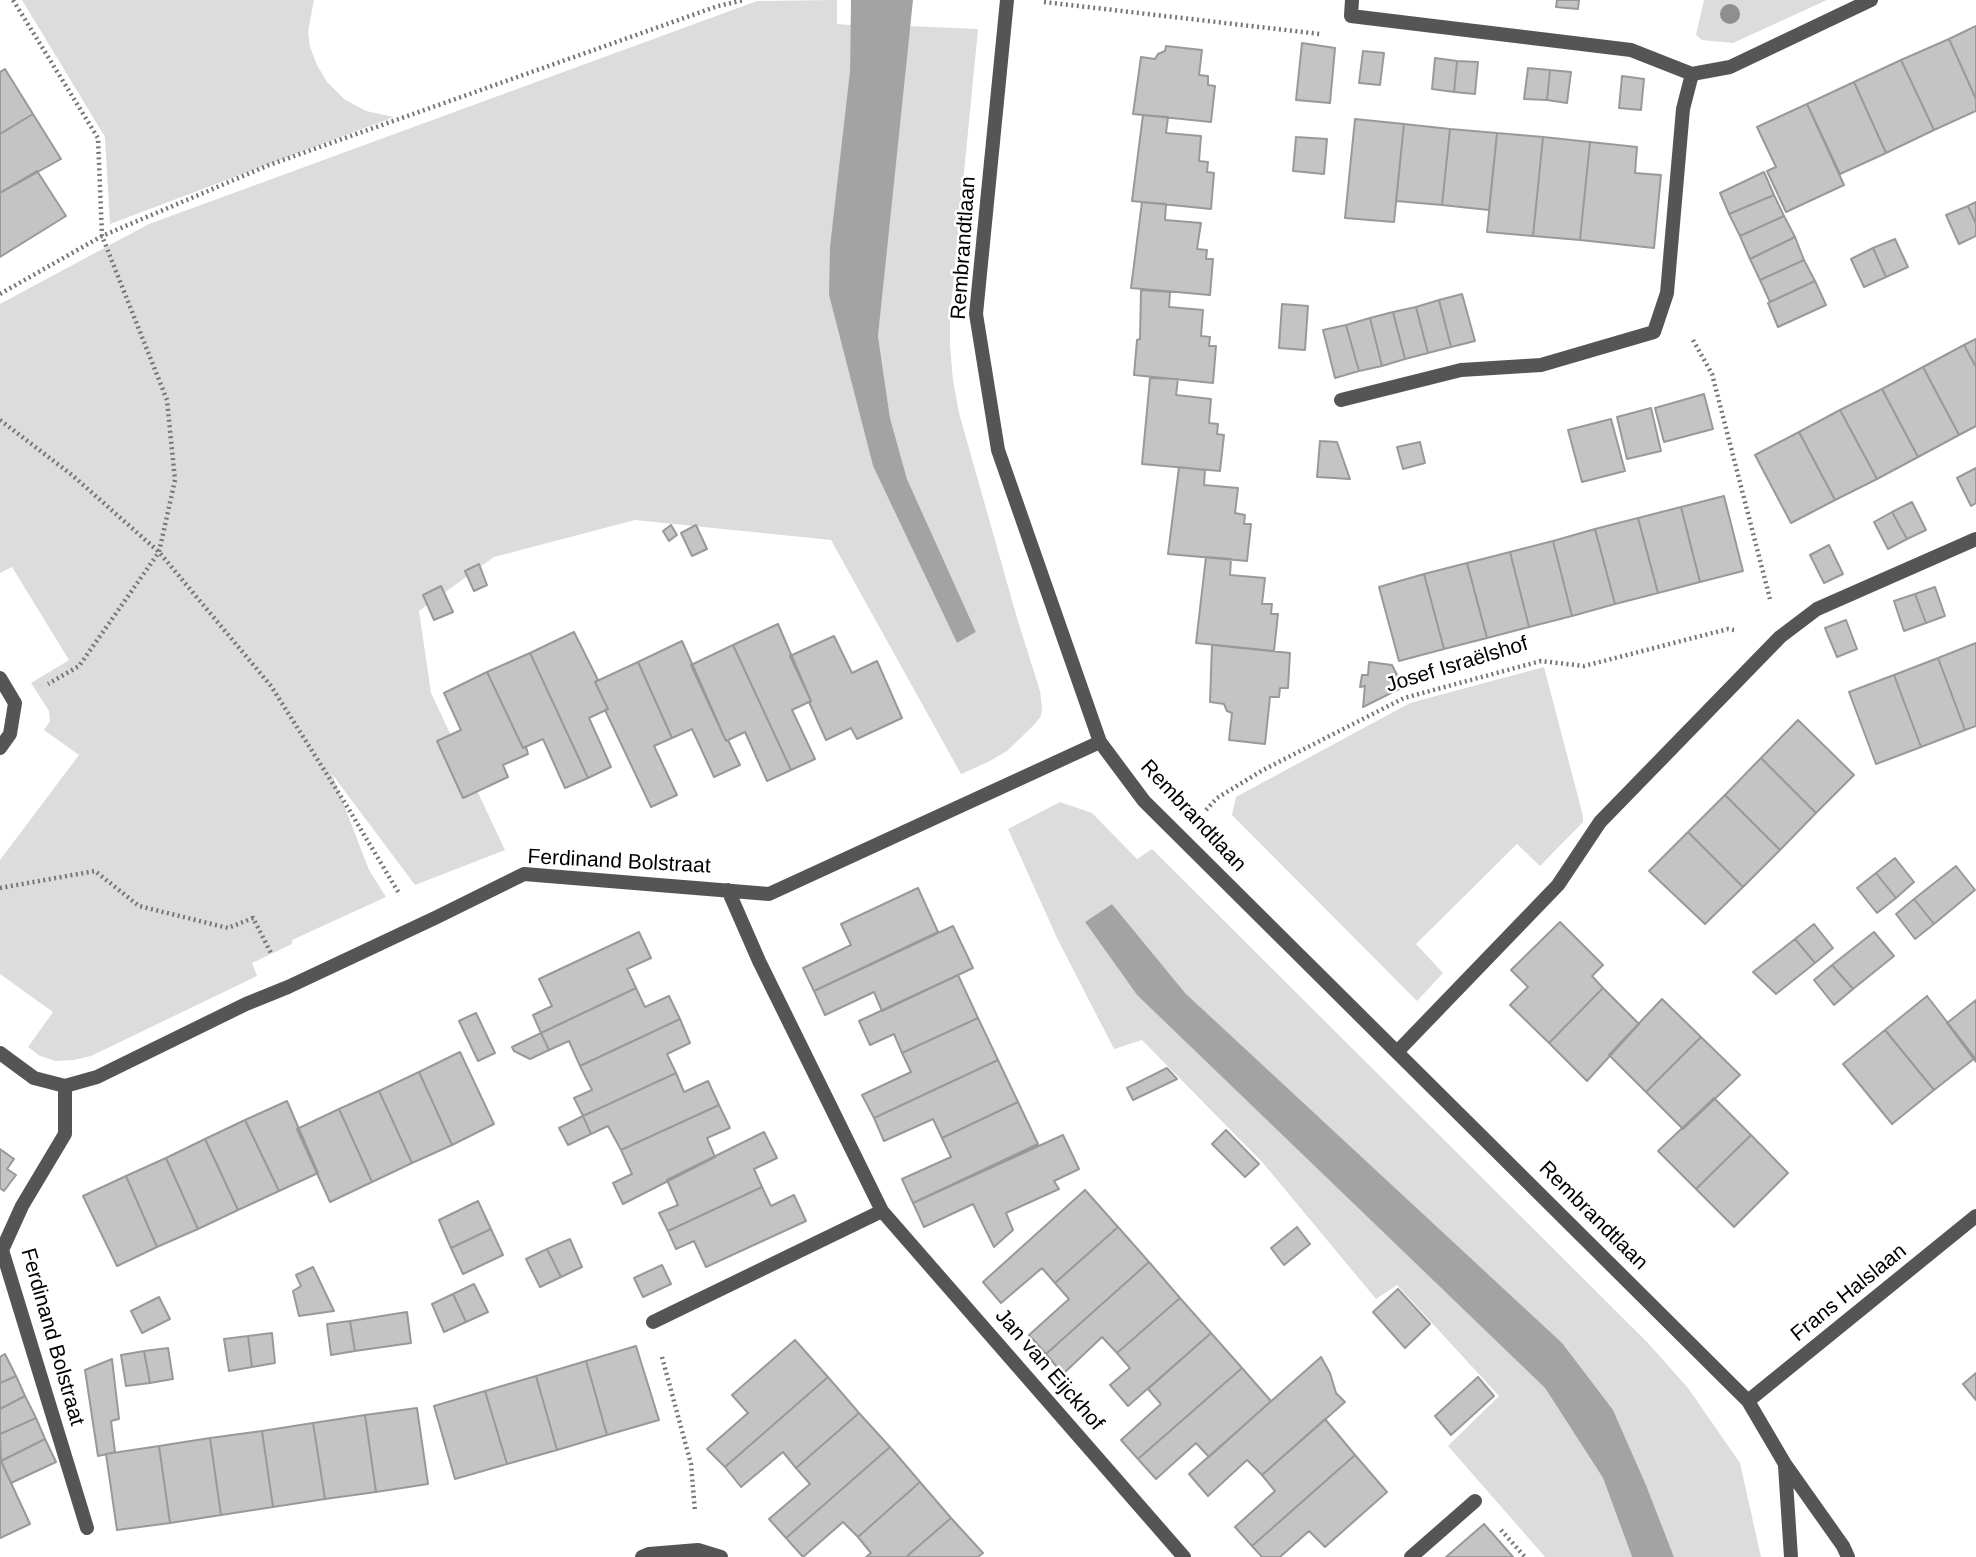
<!DOCTYPE html>
<meta charset="utf-8">
<style>
body{margin:0}
canvas{display:block;background:#fff}
</style>
<canvas width="1976" height="1557"></canvas>
<script>
const g = document.querySelector('canvas').getContext('2d');
g.lineJoin = 'round';
function fillPath(path, color) {
  g.fillStyle = color;
  g.fill(path, 'evenodd');
}
function shape(rows) {
  const path = new Path2D();
  for (const r of rows) {
    path.moveTo(r[0], r[1]);
    for (let i = 2; i < r.length; i += 2) path.lineTo(r[i], r[i + 1]);
  }
  return path;
}
function strokePath(path, color, width, dash) {
  g.strokeStyle = color;
  g.lineWidth = width;
  g.lineCap = dash ? 'butt' : 'round';
  g.setLineDash(dash || []);
  g.stroke(path);
}
function label(font, color, halo, rows, align = 'center') {
  g.font = font + ' Helvetica,sans-serif';
  g.lineWidth = 5;
  g.setLineDash([]);
  g.textBaseline = 'middle';
  g.strokeStyle = halo;
  g.fillStyle = color;
  for (const [text, x, y, turn = 0] of rows) {
    g.save();
    g.translate(x, y);
    g.rotate((+turn || 0) * Math.PI / 180);
    g.textAlign = isNaN(turn) ? turn : align;
    if (halo) g.strokeText(text, 0, 0);
    g.fillText(text, 0, 0);
    g.restore();
  }
}
fillPath(shape([
 [22,0,314,0,308,32,310,47,317,65,327,82,344,99,366,111,394,117,110,224,105,137],
 [837,0,837,24,851,25,850,71,829,295,873,466,957,643,976,632,907,479,890,418,878,336,908,26,978,29,950,317,950,346,953,380,959,413,1017,618,1040,691,1042,708,1041,716,1035,724,1007,751,988,762,961,774,831,540,635,520,494,557,419,611,431,693,505,850,415,885,332,774,369,870,386,897,292,940,292,944,252,963,257,976,91,1056,74,1060,56,1061,40,1056,28,1047,53,1012,0,974,0,860,79,755,44,730,50,721,49,711,31,683,69,660,12,567,0,573,0,304,149,224,757,1],
 [1704,0,1827,0,1733,43,1702,40,1696,35],
 [1544,667,1583,816,1583,822,1540,866,1517,844,1416,944,1443,973,1417,1001,1232,815,1236,797,1410,703],
 [1060,802,1092,813,1137,859,1152,849,1648,1343,1688,1388,1740,1463,1761,1557,1674,1557,1646,1485,1613,1410,1186,994,1112,904,1085,922,1137,995,1545,1388,1603,1478,1632,1557,1545,1557,1448,1446,1499,1396,1397,1285,1376,1299,1263,1163,1142,1040,1114,1049,1057,938,1008,829]
]), '#dcdcdc');
fillPath(shape([
 [851,0,913,0,878,336,890,418,907,479,976,632,957,643,873,466,829,295,830,247,850,71],
 [1112,904,1186,994,1562,1343,1613,1410,1646,1485,1674,1557,1632,1557,1603,1478,1545,1388,1137,995,1085,922]
]), '#a3a3a3');
const building = shape([
 [1557,0,1579,0,1578,9,1556,7,1557,0],
 [1976,26,1976,99,1949,39,1976,26],
 [1949,39,1976,99,1976,111,1934,130,1901,60,1949,39],
 [1302,43,1335,48,1330,103,1296,100,1302,43],
 [1166,46,1202,50,1199,75,1208,76,1208,85,1215,86,1211,122,1133,114,1141,57,1155,59,1158,54,1165,51,1166,46],
 [1363,51,1384,53,1380,85,1359,83,1363,51],
 [1435,58,1457,61,1454,92,1432,89,1435,58],
 [1901,60,1934,130,1886,153,1854,82,1901,60],
 [1457,61,1478,62,1475,94,1454,92,1457,61],
 [1528,68,1550,70,1547,100,1524,99,1528,68],
 [5,69,33,114,0,134,0,72,5,69],
 [1550,70,1571,72,1567,103,1547,100,1550,70],
 [1622,76,1644,79,1641,110,1619,108,1622,76],
 [1854,82,1886,153,1840,174,1807,104,1854,82],
 [1807,104,1844,185,1786,212,1767,171,1776,167,1757,127,1807,104],
 [33,114,61,159,0,193,0,134,33,114],
 [1143,115,1168,117,1166,133,1201,136,1199,161,1208,162,1207,172,1214,173,1211,209,1132,201,1143,115],
 [1355,119,1404,124,1394,222,1345,218,1355,119],
 [1404,124,1450,129,1442,205,1396,201,1404,124],
 [1450,129,1497,133,1489,210,1442,205,1450,129],
 [1497,133,1543,137,1533,236,1487,232,1497,133],
 [1296,137,1327,139,1324,174,1293,171,1296,137],
 [1543,137,1590,142,1580,240,1533,236,1543,137],
 [1590,142,1637,147,1635,173,1661,175,1654,248,1580,240,1590,142],
 [37,171,66,216,0,257,0,193,37,171],
 [1764,172,1774,195,1729,214,1720,193,1764,172],
 [1774,195,1784,216,1740,236,1729,214,1774,195],
 [1142,202,1166,204,1165,220,1201,223,1197,249,1207,250,1206,259,1213,259,1210,295,1131,288,1142,202],
 [1976,202,1976,224,1968,206,1976,202],
 [1968,206,1976,224,1976,236,1959,244,1946,215,1968,206],
 [1784,216,1795,237,1750,259,1740,236,1784,216],
 [1795,237,1804,260,1760,280,1750,259,1795,237],
 [1895,239,1908,267,1886,277,1873,248,1895,239],
 [1873,248,1886,277,1864,287,1851,259,1873,248],
 [1804,260,1815,281,1770,302,1760,280,1804,260],
 [1815,281,1826,305,1778,327,1768,303,1815,281],
 [1141,290,1170,292,1169,307,1203,310,1201,336,1210,337,1209,346,1216,346,1213,383,1134,375,1137,340,1140,339,1141,290],
 [1462,294,1475,341,1451,347,1439,300,1462,294],
 [1439,300,1451,347,1428,353,1416,307,1439,300],
 [1282,304,1308,306,1305,350,1279,348,1282,304],
 [1416,307,1428,353,1405,359,1393,312,1416,307],
 [1393,312,1405,359,1382,366,1370,318,1393,312],
 [1370,318,1382,366,1359,371,1346,325,1370,318],
 [1346,325,1359,371,1335,378,1323,330,1346,325],
 [1976,339,1976,367,1964,345,1976,339],
 [1964,345,1976,367,1976,426,1959,435,1923,367,1964,345],
 [1923,367,1959,435,1918,457,1882,389,1923,367],
 [1150,378,1178,379,1176,395,1211,399,1209,423,1218,424,1217,434,1224,435,1220,471,1142,464,1150,378],
 [1882,389,1918,457,1877,479,1840,410,1882,389],
 [1704,394,1713,429,1664,442,1655,408,1704,394],
 [1651,408,1661,451,1627,459,1617,417,1651,408],
 [1840,410,1877,479,1835,500,1799,432,1840,410],
 [1611,419,1625,471,1582,482,1568,430,1611,419],
 [1799,432,1835,500,1791,523,1755,455,1799,432],
 [1320,441,1337,442,1350,479,1317,477,1320,441],
 [1420,442,1425,463,1403,469,1397,447,1420,442],
 [1179,467,1205,470,1204,485,1238,488,1235,513,1245,515,1244,524,1251,524,1247,561,1168,554,1179,467],
 [1976,468,1976,503,1971,506,1957,478,1976,468],
 [1724,496,1743,571,1700,582,1681,507,1724,496],
 [1912,502,1926,530,1907,539,1892,512,1912,502],
 [1681,507,1700,582,1658,593,1638,518,1681,507],
 [1892,512,1907,539,1888,549,1874,522,1892,512],
 [1638,518,1658,593,1615,604,1595,529,1638,518],
 [671,525,677,535,669,541,663,531,671,525],
 [696,525,707,549,692,556,681,533,696,525],
 [1595,529,1615,604,1572,616,1553,541,1595,529],
 [1553,541,1572,616,1529,627,1510,552,1553,541],
 [1829,545,1843,574,1824,583,1810,555,1829,545],
 [1510,552,1529,627,1487,638,1467,563,1510,552],
 [1206,557,1231,559,1230,575,1265,578,1262,604,1272,604,1271,614,1278,614,1274,651,1196,643,1206,557],
 [1467,563,1487,638,1444,649,1424,574,1467,563],
 [479,564,487,585,474,591,465,571,479,564],
 [1424,574,1444,649,1399,661,1379,587,1424,574],
 [441,586,453,612,434,620,423,595,441,586],
 [1935,587,1945,616,1926,623,1915,594,1935,587],
 [1915,594,1926,623,1904,631,1894,601,1915,594],
 [1846,620,1857,649,1837,657,1825,628,1846,620],
 [778,624,811,701,792,710,815,759,791,770,733,645,778,624],
 [574,632,598,680,595,682,608,709,589,718,611,767,588,778,530,653,574,632],
 [834,636,852,673,877,661,902,718,857,739,851,728,826,740,809,702,811,701,790,656,834,636],
 [682,641,726,741,728,740,740,765,714,777,692,729,672,738,638,662,682,641],
 [1976,643,1976,726,1965,730,1938,658,1976,643],
 [733,645,791,770,767,781,745,732,726,741,691,665,733,645],
 [1212,645,1290,653,1288,688,1280,688,1279,697,1270,697,1265,744,1229,740,1232,713,1227,711,1224,704,1210,702,1212,645],
 [530,653,588,778,565,788,543,739,523,748,487,672,530,653],
 [1938,658,1965,730,1921,747,1894,675,1938,658],
 [638,662,672,738,654,746,677,795,651,807,605,710,608,709,595,682,638,662],
 [1369,662,1392,665,1403,687,1363,707,1365,686,1360,687,1362,675,1368,675,1369,662],
 [487,672,523,748,526,747,528,754,503,765,508,777,463,798,437,741,461,730,444,693,487,672],
 [1894,675,1921,747,1876,764,1849,692,1894,675],
 [1798,720,1854,775,1816,813,1761,758,1798,720],
 [1761,758,1816,813,1780,850,1725,795,1761,758],
 [1725,795,1780,850,1743,887,1688,832,1725,795],
 [1688,832,1743,887,1705,924,1649,871,1688,832],
 [1895,858,1914,882,1896,898,1876,873,1895,858],
 [1956,866,1975,890,1934,924,1914,899,1956,866],
 [1876,873,1896,898,1877,913,1857,888,1876,873],
 [918,888,938,932,814,991,803,968,851,945,841,924,918,888],
 [1914,899,1934,924,1915,939,1896,914,1914,899],
 [1560,922,1603,965,1592,976,1603,988,1549,1043,1510,1005,1528,987,1511,970,1560,922],
 [1814,924,1833,948,1815,963,1795,939,1814,924],
 [953,926,973,968,882,1011,874,992,825,1015,814,991,953,926],
 [639,932,651,958,627,969,636,988,541,1033,533,1015,552,1006,539,979,639,932],
 [1874,932,1894,956,1853,989,1832,965,1874,932],
 [1795,939,1815,963,1776,994,1753,972,1795,939],
 [1832,965,1853,989,1834,1005,1814,980,1832,965],
 [958,975,978,1018,902,1053,894,1034,870,1045,859,1021,958,975],
 [636,988,645,1007,669,996,680,1019,580,1066,569,1041,549,1050,541,1033,636,988],
 [1603,988,1639,1024,1587,1081,1549,1043,1603,988],
 [1927,996,1975,1058,1934,1090,1885,1030,1927,996],
 [1662,999,1701,1037,1646,1092,1609,1055,1662,999],
 [1976,1000,1976,1062,1947,1023,1976,1000],
 [476,1013,495,1053,478,1061,459,1021,476,1013],
 [978,1018,998,1060,874,1118,862,1095,911,1072,902,1053,978,1018],
 [680,1019,690,1043,667,1054,676,1073,583,1116,574,1098,592,1090,580,1066,680,1019],
 [1885,1030,1934,1090,1892,1124,1843,1064,1885,1030],
 [541,1033,549,1050,530,1059,514,1051,512,1047,541,1033],
 [1701,1037,1740,1075,1683,1129,1646,1092,1701,1037],
 [460,1052,494,1124,452,1145,419,1072,460,1052],
 [998,1060,1018,1102,942,1138,933,1119,884,1141,874,1118,998,1060],
 [1167,1068,1177,1079,1133,1100,1127,1088,1167,1068],
 [419,1072,452,1145,412,1163,379,1091,419,1072],
 [676,1073,684,1092,708,1081,719,1105,621,1150,608,1126,591,1134,583,1116,676,1073],
 [379,1091,412,1163,372,1182,339,1109,379,1091],
 [1714,1098,1751,1135,1696,1189,1658,1151,1714,1098],
 [287,1101,318,1173,279,1191,245,1120,287,1101],
 [1018,1102,1038,1144,913,1203,902,1179,951,1157,942,1138,1018,1102],
 [719,1105,730,1128,707,1138,715,1157,623,1204,613,1183,632,1174,621,1150,719,1105],
 [339,1109,372,1182,330,1202,297,1129,339,1109],
 [583,1116,591,1134,568,1145,559,1128,583,1116],
 [245,1120,279,1191,238,1210,205,1139,245,1120],
 [1226,1130,1259,1164,1245,1177,1212,1144,1226,1130],
 [764,1132,777,1158,754,1169,762,1187,668,1231,659,1213,678,1205,667,1180,764,1132],
 [1063,1135,1079,1169,1054,1181,1059,1189,1006,1213,1013,1230,994,1247,973,1204,924,1227,913,1203,1063,1135],
 [1751,1135,1788,1173,1734,1227,1696,1189,1751,1135],
 [205,1139,238,1210,198,1229,166,1158,205,1139],
 [0,1149,14,1159,7,1169,16,1175,4,1191,0,1188,0,1149],
 [166,1158,198,1229,157,1247,126,1176,166,1158],
 [126,1176,157,1247,117,1266,83,1196,126,1176],
 [762,1187,771,1206,794,1195,806,1221,706,1267,694,1241,676,1249,668,1231,762,1187],
 [1085,1190,1118,1227,1055,1283,1042,1268,1001,1303,983,1282,1085,1190],
 [478,1201,491,1229,451,1248,439,1220,478,1201],
 [1118,1227,1149,1262,1046,1354,1029,1335,1069,1299,1055,1283,1118,1227],
 [1297,1227,1310,1244,1284,1265,1271,1248,1297,1227],
 [491,1229,503,1255,463,1274,451,1248,491,1229],
 [570,1239,582,1267,561,1277,547,1249,570,1239],
 [547,1249,561,1277,540,1287,526,1259,547,1249],
 [1149,1262,1180,1298,1117,1353,1102,1337,1063,1374,1046,1354,1149,1262],
 [662,1265,671,1284,643,1297,634,1278,662,1265],
 [313,1267,334,1311,299,1316,293,1291,301,1286,296,1275,313,1267],
 [474,1284,488,1312,466,1322,453,1294,474,1284],
 [1398,1289,1430,1324,1405,1348,1373,1312,1398,1289],
 [453,1294,466,1322,444,1332,432,1304,453,1294],
 [159,1297,170,1319,142,1333,131,1311,159,1297],
 [1180,1298,1211,1333,1128,1406,1110,1385,1130,1368,1117,1353,1180,1298],
 [407,1312,411,1343,355,1351,350,1321,407,1312],
 [350,1321,355,1351,331,1355,327,1324,350,1321],
 [272,1333,275,1363,252,1367,248,1336,272,1333],
 [1211,1333,1242,1368,1138,1459,1121,1440,1161,1404,1148,1389,1211,1333],
 [248,1336,252,1367,229,1371,224,1339,248,1336],
 [795,1340,828,1377,725,1467,707,1449,748,1413,732,1395,795,1340],
 [636,1346,659,1420,607,1435,586,1361,636,1346],
 [168,1348,173,1379,150,1383,144,1351,168,1348],
 [144,1351,150,1383,126,1386,121,1355,144,1351],
 [5,1354,16,1376,0,1383,0,1357,5,1354],
 [1321,1357,1330,1373,1336,1393,1345,1402,1262,1475,1247,1460,1208,1496,1189,1474,1321,1357],
 [112,1359,119,1419,111,1421,115,1452,98,1456,85,1370,112,1359],
 [586,1361,607,1435,557,1450,536,1376,586,1361],
 [1242,1368,1271,1401,1209,1457,1196,1443,1156,1479,1138,1459,1242,1368],
 [1976,1373,1976,1400,1963,1384,1976,1373],
 [16,1376,25,1396,0,1409,0,1383,16,1376],
 [536,1376,557,1450,507,1464,485,1391,536,1376],
 [828,1377,859,1413,796,1468,783,1452,741,1487,725,1467,828,1377],
 [1478,1377,1494,1396,1451,1435,1435,1416,1478,1377],
 [485,1391,507,1464,455,1479,434,1406,485,1391],
 [25,1396,36,1418,0,1434,0,1409,25,1396],
 [417,1408,428,1484,376,1492,365,1415,417,1408],
 [859,1413,890,1447,786,1538,769,1519,810,1484,796,1468,859,1413],
 [365,1415,376,1492,325,1499,313,1423,365,1415],
 [36,1418,45,1439,1,1461,0,1434,36,1418],
 [1325,1419,1355,1455,1252,1546,1235,1527,1275,1491,1262,1475,1325,1419],
 [313,1423,325,1499,273,1507,262,1431,313,1423],
 [262,1431,273,1507,221,1515,210,1438,262,1431],
 [210,1438,221,1515,170,1523,159,1446,210,1438],
 [45,1439,56,1462,11,1483,1,1461,45,1439],
 [159,1446,170,1523,117,1530,106,1454,159,1446],
 [890,1447,920,1482,858,1537,843,1522,803,1557,786,1538,890,1447],
 [1355,1455,1387,1492,1325,1547,1309,1531,1280,1557,1262,1557,1252,1546,1355,1455],
 [0,1459,30,1524,0,1538,0,1459],
 [920,1482,951,1518,906,1557,866,1557,871,1553,858,1537,920,1482],
 [951,1518,983,1553,978,1557,906,1557,951,1518],
 [1484,1524,1513,1557,1446,1557,1484,1524]
]);
fillPath(building, '#c4c4c4');
strokePath(building, '#999', 2);
strokePath(shape([
 [13,0,98,138,102,236,167,400,175,480,159,552,79,666,48,684],
 [1044,2,1320,34],
 [0,294,102,236,269,165,718,6,744,0],
 [1693,340,1712,374,1770,599],
 [0,420,72,475,159,552,271,686,345,803,400,895],
 [1206,810,1217,798,1263,770,1404,698,1541,661,1584,666,1728,629,1734,630],
 [0,888,95,871,139,906,228,928,253,918,271,953],
 [662,1357,691,1464,695,1512],
 [1501,1530,1525,1557]
]), '#777', 4.5, [2, 3.5]);
strokePath(shape([
 [1341,400,1461,370,1541,365,1654,332,1667,293,1683,109,1692,74],
 [65,1086,65,1134,22,1206,2,1250,87,1528]
]), '#555', 14);
strokePath(shape([
 [1007,0,976,314,998,450,1100,742,1144,801,1748,1401,1785,1464,1843,1546,1848,1557],
 [1352,0,1351,16,1631,50,1692,74,1730,67,1871,0],
 [0,678,15,703,10,734,0,748],
 [728,890,759,961,882,1211],
 [1397,1052,1558,885,1600,822,1780,637,1817,609,1976,539],
 [0,1053,34,1078,65,1086,97,1077,246,1004,288,987,437,917,524,874,769,894,1100,742],
 [653,1322,882,1211,1184,1557],
 [1748,1401,1976,1216],
 [1785,1466,1791,1557],
 [642,1557,649,1554,698,1550,721,1557],
 [1411,1557,1475,1501]
]), '#555', 14);
g.fillStyle = '#8f8f8f';
for (const [x, y] of [
 [1730,14]
]) {
  g.beginPath();
  g.arc(x, y, 10, 0, 2 * Math.PI);
  g.fill();
}
label('21px', '#000', '#fff', [
 ["Rembrandtlaan",964,248,-86],
 ["Josef Israëlshof",1457,665,-17],
 ["Rembrandtlaan",1193,816,47],
 ["Ferdinand Bolstraat",619,862,3],
 ["Rembrandtlaan",1593,1216,45],
 ["Frans Halslaan",1849,1293,-39],
 ["Ferdinand Bolstraat",52,1337,74],
 ["Jan van Eijckhof",1049,1370,49]
]);
</script>
